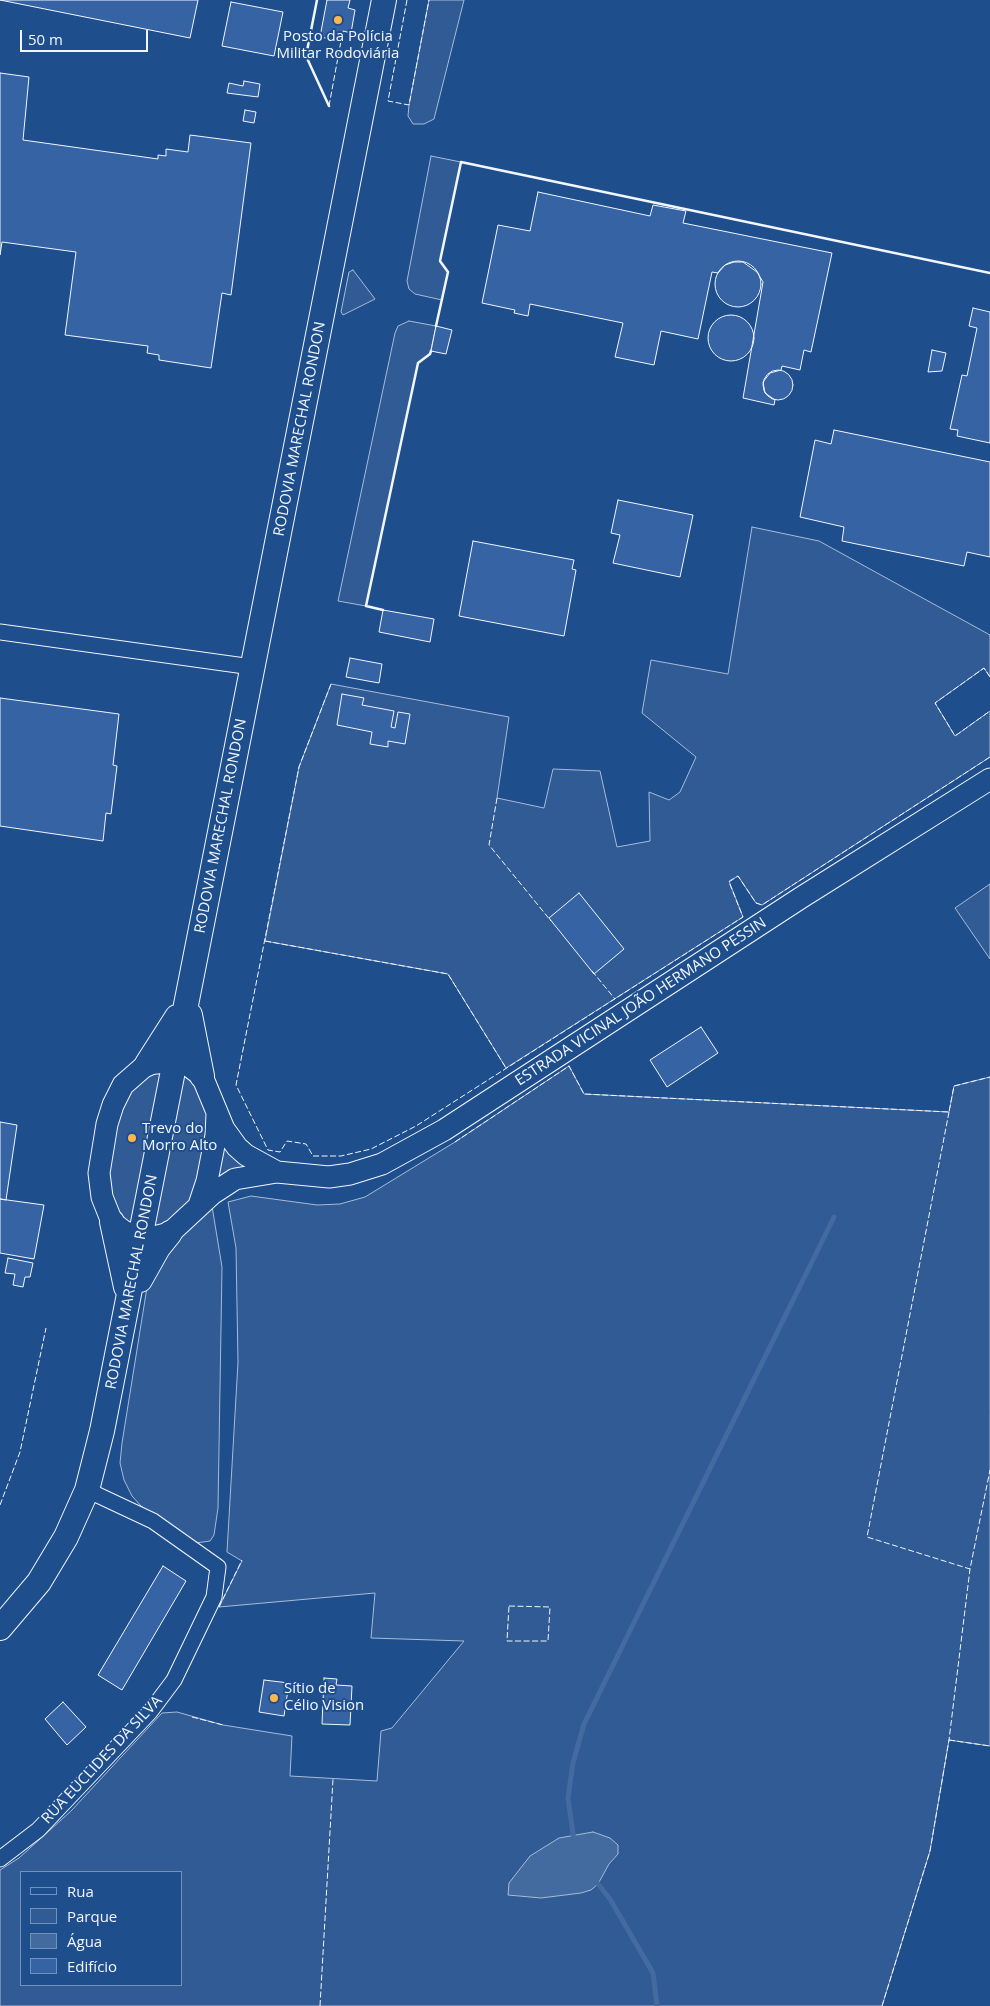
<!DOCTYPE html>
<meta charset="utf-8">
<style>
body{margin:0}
#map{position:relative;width:990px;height:2006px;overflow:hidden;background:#1f4e8c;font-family:"Open Sans",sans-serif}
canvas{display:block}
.legend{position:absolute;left:20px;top:1871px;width:162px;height:115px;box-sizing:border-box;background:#1f4e8c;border:1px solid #7391ba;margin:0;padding:6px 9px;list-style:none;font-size:15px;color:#f2f6ff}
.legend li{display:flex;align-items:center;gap:10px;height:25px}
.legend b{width:25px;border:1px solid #7391ba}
.scale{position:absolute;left:20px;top:30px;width:128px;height:22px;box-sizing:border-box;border:2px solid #f2f6ff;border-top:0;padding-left:6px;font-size:15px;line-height:18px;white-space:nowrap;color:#f2f6ff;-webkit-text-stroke:4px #1f4e8c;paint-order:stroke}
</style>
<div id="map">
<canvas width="990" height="2006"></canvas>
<ul class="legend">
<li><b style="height:6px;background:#1f4e8c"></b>Rua</li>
<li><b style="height:14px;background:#305b95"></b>Parque</li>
<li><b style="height:14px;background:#446ba0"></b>Água</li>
<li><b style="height:14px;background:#3563a3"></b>Edifício</li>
</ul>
<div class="scale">50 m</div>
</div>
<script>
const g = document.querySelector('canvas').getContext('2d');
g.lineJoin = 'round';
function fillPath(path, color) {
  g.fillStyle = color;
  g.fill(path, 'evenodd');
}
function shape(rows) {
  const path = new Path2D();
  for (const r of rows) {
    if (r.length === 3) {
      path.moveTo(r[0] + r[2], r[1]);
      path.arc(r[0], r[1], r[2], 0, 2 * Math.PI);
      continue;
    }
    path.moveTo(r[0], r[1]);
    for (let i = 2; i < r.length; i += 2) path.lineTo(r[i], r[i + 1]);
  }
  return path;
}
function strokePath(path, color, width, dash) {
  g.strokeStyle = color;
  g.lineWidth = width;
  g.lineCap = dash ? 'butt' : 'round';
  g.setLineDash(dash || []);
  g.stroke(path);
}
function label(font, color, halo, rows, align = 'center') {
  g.font = font + ' "Open Sans",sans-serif';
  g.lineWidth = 4;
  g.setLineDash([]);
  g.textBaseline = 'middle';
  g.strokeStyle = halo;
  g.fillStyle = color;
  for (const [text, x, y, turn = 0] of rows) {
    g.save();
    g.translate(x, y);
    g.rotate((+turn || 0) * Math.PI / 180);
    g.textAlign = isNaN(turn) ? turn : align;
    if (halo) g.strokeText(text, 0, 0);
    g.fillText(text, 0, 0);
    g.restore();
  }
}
const green = shape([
 [429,0,464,0,434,119,424,124,413,124,408,116,409,105,429,0],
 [431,156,461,162,440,261,448,272,442,300,415,294,409,289,407,281,431,156],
 [353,270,375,299,343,315,341,312,349,272,353,270],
 [409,321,436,326,430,354,418,363,366,606,338,601,395,333,398,326,409,321],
 [752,527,819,541,990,635,990,677,984,668,935,703,955,736,990,711,990,757,762,905,756,903,738,876,729,881,743,917,506,1068,448,974,265,941,299,767,331,684,509,717,497,798,544,808,553,769,600,771,617,847,650,841,649,792,669,800,680,792,696,757,642,713,651,660,728,674,752,527],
 [990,884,990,959,955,908,990,884],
 [569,1066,584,1094,949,1112,954,1086,990,1077,990,1746,949,1740,930,1851,882,2006,0,2006,0,1870,19,1858,71,1811,162,1713,177,1712,223,1725,292,1736,290,1776,377,1781,381,1731,392,1728,464,1641,371,1638,375,1593,219,1607,242,1561,227,1552,238,1362,236,1248,228,1202,251,1196,317,1205,340,1204,365,1197,455,1142,569,1066],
 [21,1872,181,1872,181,1985,21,1985,21,1872],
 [151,1070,190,1075,257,1168,158,1231,119,1219,104,1174,126,1087,151,1070],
 [211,1200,222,1267,218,1508,214,1535,210,1541,196,1543,141,1506,132,1496,124,1480,120,1463,122,1443,148,1281,176,1233,211,1200]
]);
fillPath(green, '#305b95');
strokePath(green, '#a8bbd7', 1);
const water = shape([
 [593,1832,610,1838,618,1845,618,1854,609,1864,598,1884,591,1890,581,1893,541,1898,508,1895,509,1883,530,1856,559,1838,593,1832]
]);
fillPath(water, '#446ba0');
strokePath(water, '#a8bbd7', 1);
strokePath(shape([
 [574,1841,568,1798,573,1763,584,1724,834,1217],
 [595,1880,610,1899,653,1973,657,2006]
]), '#446ba0', 5);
const building = shape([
 [0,0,198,0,190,38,0,0],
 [327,0,350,0,348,8,355,10,351,33,343,31,341,41,320,37,327,0],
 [231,2,283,12,274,56,222,46,231,2],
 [0,73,29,77,23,140,158,159,158,155,166,156,166,149,188,152,190,135,251,143,231,295,222,293,211,368,159,360,159,355,147,353,148,346,65,335,76,252,2,242,0,255,0,73],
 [244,81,260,84,258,97,227,93,229,83,243,86,244,81],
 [245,110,256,112,254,123,243,121,245,110],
 [538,192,650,216,653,205,686,211,683,223,832,253,811,352,804,350,800,370,782,366,781,370,770,373,763,382,765,393,775,400,774,405,743,398,763,282,757,272,743,262,734,262,725,265,718,273,712,272,698,339,661,331,654,365,615,357,623,323,530,304,528,316,514,313,515,310,482,303,498,225,530,231,538,192],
 [738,284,23],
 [973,308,990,312,990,443,957,436,958,430,950,429,962,375,967,376,977,328,969,326,973,308],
 [731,338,23],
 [436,326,452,330,446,354,431,351,436,326],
 [932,350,946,353,942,371,928,372,932,350],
 [778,385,15],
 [834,430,990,462,990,557,967,552,964,566,842,541,844,527,800,517,815,440,831,444,834,430],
 [618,500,693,515,680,577,613,563,620,535,611,533,618,500],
 [473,541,574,560,572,569,576,570,564,636,459,616,473,541],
 [383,610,434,619,430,642,379,632,383,610],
 [350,658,382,664,379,683,346,677,350,658],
 [342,694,364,698,362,705,394,711,391,727,395,728,398,712,410,714,405,744,388,741,388,747,370,744,372,732,337,725,342,694],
 [0,698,119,714,113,765,117,766,111,814,106,813,103,841,0,826,0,698],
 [579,893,624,949,594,974,549,918,579,893],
 [701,1027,718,1053,667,1087,650,1060,701,1027],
 [0,1122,17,1125,6,1200,0,1199,0,1122],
 [0,1199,44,1205,34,1259,0,1253,0,1199],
 [8,1258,33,1263,30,1277,25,1277,23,1287,13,1285,15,1274,5,1273,8,1258],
 [163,1566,186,1581,122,1690,98,1675,163,1566],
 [324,1678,337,1679,336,1685,352,1686,350,1725,322,1724,324,1678],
 [264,1680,289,1683,284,1716,259,1712,264,1680],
 [63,1702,86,1727,67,1745,45,1719,63,1702]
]);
fillPath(building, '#3563a3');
strokePath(building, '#f2f6ff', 1);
const minor = shape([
 [0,632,252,667],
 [0,1859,38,1830,150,1712,174,1680,214,1597,218,1567,153,1521,87,1490]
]);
const secondary = shape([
 [277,1172,246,1155,237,1147,224,1129,202,1076,185,1063,175,1061,147,1064,123,1085,113,1105,107,1124,99,1173,102,1197,112,1222,125,1232,150,1238,170,1233,212,1194,235,1179,277,1172,329,1177,350,1174,382,1164,444,1130,802,897,990,779],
 [199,1205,207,1181,216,1135,217,1114]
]);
const primary = shape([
 [190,1015,202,1076],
 [147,1064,177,1017],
 [112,1222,126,1287],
 [140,1280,158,1248,170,1233],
 [0,1628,39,1582,66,1537,87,1490,102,1431,384,0]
]);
strokePath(minor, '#f2f6ff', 17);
strokePath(secondary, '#f2f6ff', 23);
strokePath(primary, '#f2f6ff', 26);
strokePath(minor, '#1f4e8c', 15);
strokePath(secondary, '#1f4e8c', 21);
strokePath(primary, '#1f4e8c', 24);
strokePath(shape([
 [407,0,388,101,409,105,429,0],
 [329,106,341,41],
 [990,677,984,668,935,703,955,736,990,711],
 [331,684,299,767,236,1085,268,1150,280,1152,287,1141,306,1144,313,1156,341,1156,371,1149,416,1126,743,917,729,882,738,876,756,903,762,905,990,757],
 [497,798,489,845,551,921],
 [265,941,448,974,506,1068],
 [592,971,615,999],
 [949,1112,867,1537,970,1569],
 [455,1142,569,1066,584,1094,949,1112,954,1086,990,1077],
 [0,1505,20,1452,46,1328],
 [509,1606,550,1607,548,1641,507,1641,509,1606],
 [219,1607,242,1560],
 [192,1717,223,1725],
 [949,1740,990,1746],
 [320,2006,333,1779],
 [882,2006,930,1851,949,1740,970,1569,990,1470]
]), '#f2f6ff', 1, [6, 2.5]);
strokePath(shape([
 [317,0,306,56,329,106],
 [436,326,448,272,440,261,461,162,990,273],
 [383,610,366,606,418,363,430,354,431,351]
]), '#f2f6ff', 2.5);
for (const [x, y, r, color] of [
 [338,20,5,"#ffb74d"],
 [132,1138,5,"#ffb74d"],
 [274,1698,5,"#ffb74d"]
]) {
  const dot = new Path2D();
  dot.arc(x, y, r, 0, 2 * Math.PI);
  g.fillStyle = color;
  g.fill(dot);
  strokePath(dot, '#1f4e8c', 2);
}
label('15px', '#f2f6ff', '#1f4e8c', [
 ["Posto da Polícia",338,37,"center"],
 ["Militar Rodoviária",338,54,"center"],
 ["Trevo do",142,1129],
 ["Morro Alto",142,1146],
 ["Sítio de",284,1689],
 ["Célio Vision",284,1706]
], 'left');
label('15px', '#f2f6ff', '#1f4e8c', [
 ["RODOVIA MARECHAL RONDON",300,429,-79],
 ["RODOVIA MARECHAL RONDON",221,826,-79],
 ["ESTRADA VICINAL JOÃO HERMANO PESSIN",641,1002,-33],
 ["RODOVIA MARECHAL RONDON",132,1282,-79],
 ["RUA EUCLIDES DA SILVA",102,1760,-47]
]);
</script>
